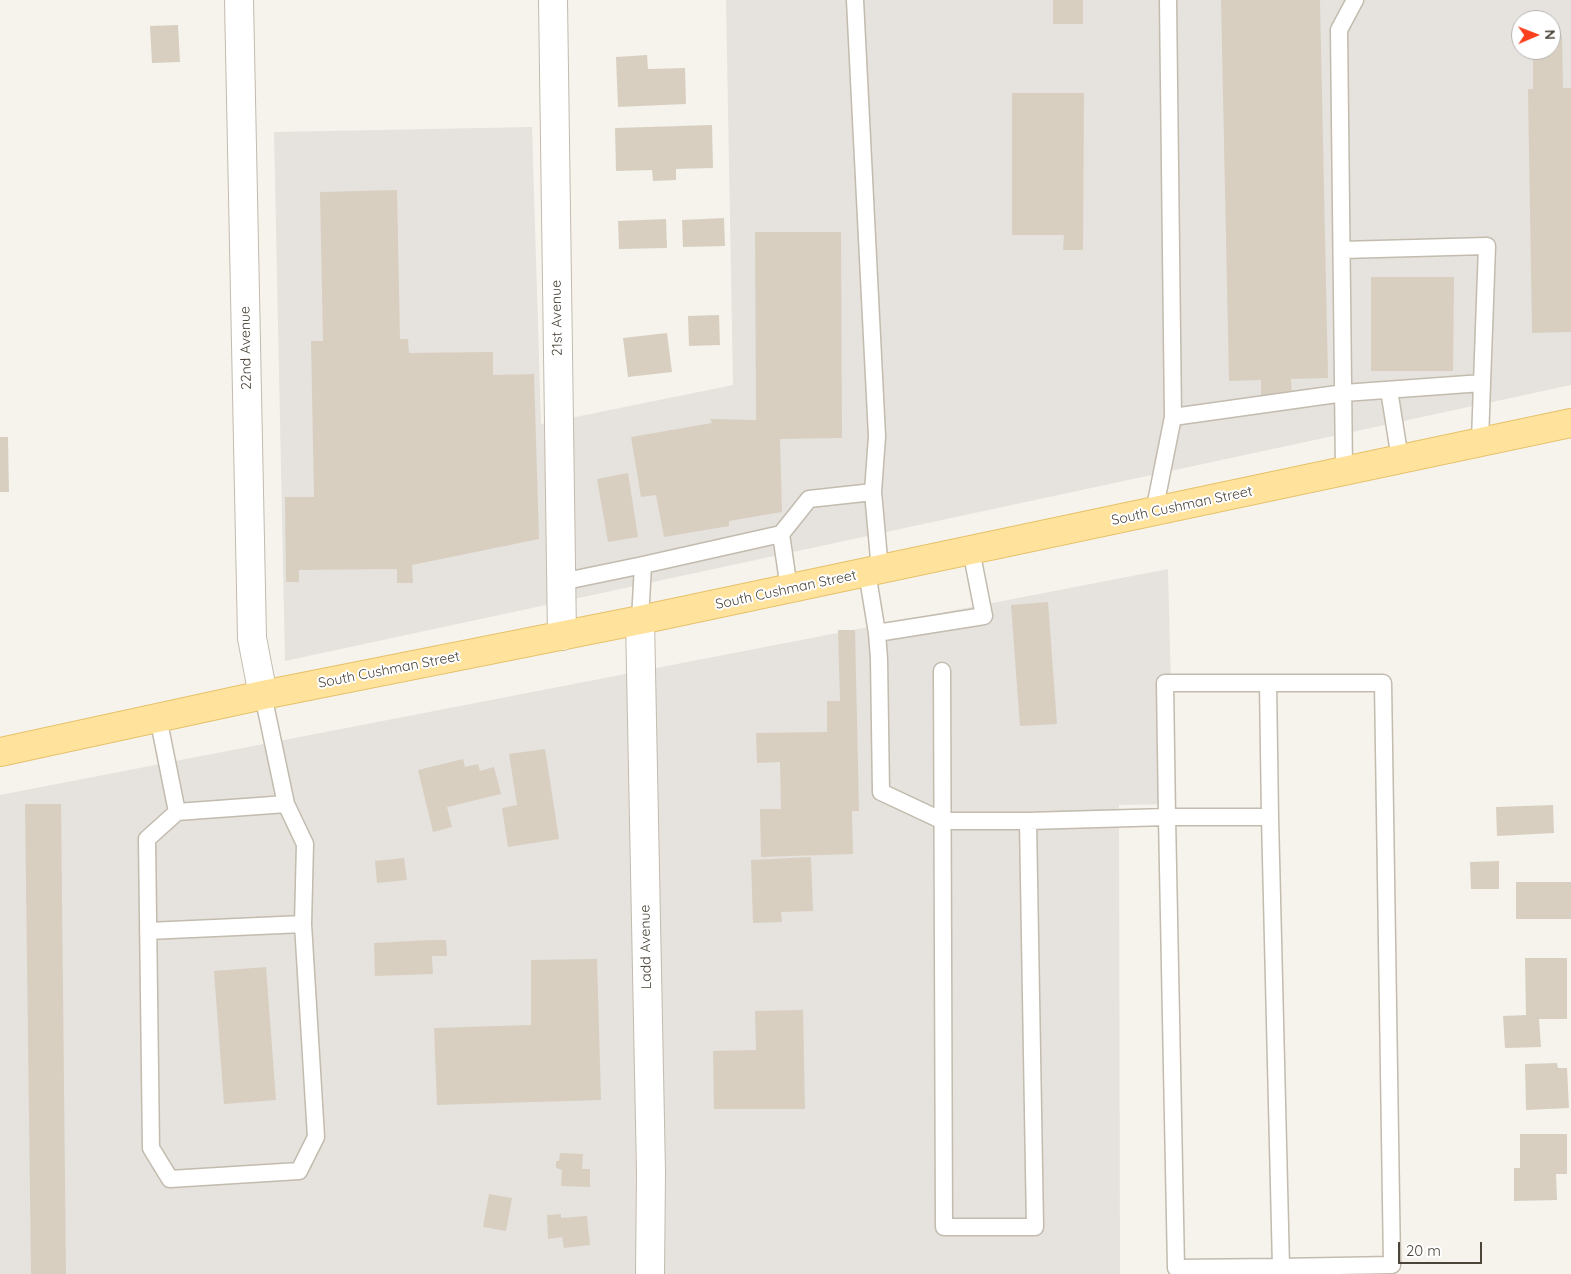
<!DOCTYPE html>
<style>
body{margin:0}
#map{position:relative;width:1571px;height:1274px;overflow:hidden;background:#f6f3ec;font-family:Quicksand,sans-serif}
canvas{display:block}
.north{position:absolute;left:1511px;top:10px;width:50px;height:50px;box-sizing:border-box;background:#fff;border:1px solid #b7b4b0;border-radius:50%;rotate:89deg;font-size:14px;font-weight:700;line-height:20px;text-align:center;color:#4b4439}
.north::after{content:'';display:block;margin:auto;width:18px;height:22px;background:#fc3f1d;clip-path:polygon(50% 0,100% 100%,50% 72%,0 100%)}
.scale{position:absolute;left:1398px;top:1242px;width:84px;height:22px;box-sizing:border-box;border:2px solid #4b4439;border-top:0;padding-left:6px;font-size:15px;line-height:18px;white-space:nowrap;color:#4b4439;-webkit-text-stroke:4px #fff;paint-order:stroke}
</style>
<div id="map">
<canvas width="1571" height="1274"></canvas>
<div class="north">N</div>
<div class="scale">20 m</div>
</div>
<script>
const g = document.querySelector('canvas').getContext('2d');
g.lineJoin = 'round';
function fillPath(path, color) {
  g.fillStyle = color;
  g.fill(path, 'evenodd');
}
function shape(rows) {
  const path = new Path2D();
  for (const r of rows) {
    path.moveTo(r[0], r[1]);
    for (let i = 2; i < r.length; i += 2) path.lineTo(r[i], r[i + 1]);
  }
  return path;
}
function strokePath(path, color, width, dash) {
  g.strokeStyle = color;
  g.lineWidth = width;
  g.lineCap = dash ? 'butt' : 'round';
  g.setLineDash(dash || []);
  g.stroke(path);
}
function label(font, color, halo, rows, align = 'center') {
  g.font = font + ' Quicksand,sans-serif';
  g.lineWidth = 4;
  g.setLineDash([]);
  g.textBaseline = 'middle';
  g.strokeStyle = halo;
  g.fillStyle = color;
  for (const [text, x, y, turn = 0] of rows) {
    g.save();
    g.translate(x, y);
    g.rotate((+turn || 0) * Math.PI / 180);
    g.textAlign = isNaN(turn) ? turn : align;
    if (halo) g.strokeText(text, 0, 0);
    g.fillText(text, 0, 0);
    g.restore();
  }
}
fillPath(shape([
 [726,0,1571,0,1571,385,285,661,274,132,532,127,541,424,733,385],
 [1521,20,1551,20,1551,50,1521,50],
 [1168,569,1174,804,1119,805,1120,1274,0,1274,0,795]
]), '#e6e2dd');
fillPath(shape([
 [1053,0,1083,0,1083,24,1053,24],
 [1221,0,1320,0,1328,378,1291,379,1292,397,1261,398,1261,380,1229,381],
 [178,25,180,62,152,63,150,26],
 [1551,36,1562,36,1563,88,1571,88,1571,332,1532,333,1528,89,1533,89,1533,50,1551,50],
 [647,55,648,69,685,68,686,104,618,107,616,57],
 [1012,93,1084,93,1083,250,1063,250,1064,235,1012,235],
 [712,125,713,168,676,169,676,180,653,181,652,170,616,171,615,128],
 [397,190,400,339,408,339,409,353,493,352,493,375,534,374,539,539,412,565,413,583,397,583,397,569,299,570,299,582,286,582,285,497,314,497,311,341,323,341,320,192],
 [724,218,725,246,683,247,682,220],
 [666,219,667,248,619,249,618,221],
 [755,232,841,232,842,438,780,439,782,512,729,521,729,526,664,537,656,495,641,497,631,437,712,423,710,419,756,420],
 [1371,277,1454,277,1453,371,1371,371],
 [719,315,720,345,689,346,688,316],
 [667,333,672,372,628,377,623,338],
 [0,437,8,437,9,492,0,492],
 [628,473,638,537,608,542,597,479],
 [1048,602,1057,724,1020,726,1011,605],
 [838,630,855,630,859,811,852,811,853,854,761,857,760,809,781,809,780,762,757,763,756,733,827,732,827,701,840,701],
 [545,749,559,839,508,847,502,808,517,805,509,754],
 [463,759,465,767,478,764,480,771,494,767,501,794,447,807,452,827,433,832,418,770],
 [25,804,61,804,66,1274,31,1274],
 [1553,805,1554,833,1497,836,1496,807],
 [811,857,813,911,781,912,782,922,753,923,751,860],
 [404,858,407,880,377,883,375,861],
 [1499,861,1499,889,1471,889,1470,862],
 [1516,882,1571,882,1571,919,1516,919],
 [431,940,446,940,447,956,432,956,433,974,375,976,374,943],
 [1525,958,1567,958,1567,1019,1539,1019,1541,1047,1505,1048,1503,1016,1526,1015],
 [597,959,601,1100,437,1105,434,1028,531,1025,531,960],
 [266,967,276,1100,224,1104,214,971],
 [803,1010,805,1109,714,1109,713,1051,756,1050,755,1011],
 [1557,1063,1558,1068,1567,1068,1569,1108,1526,1110,1525,1064],
 [1520,1134,1567,1134,1567,1174,1556,1174,1557,1200,1514,1201,1514,1168,1520,1168],
 [560,1153,583,1154,582,1169,590,1169,590,1187,561,1186,562,1170,556,1168,556,1161,559,1161],
 [489,1194,512,1198,506,1231,483,1227],
 [561,1214,561,1218,587,1216,590,1245,564,1248,562,1237,548,1239,547,1215]
]), '#d8cfc1');
const service = shape([
 [855,0,877,436,873,492],
 [1389,390,1400,459],
 [1173,417,1344,393,1482,383,1487,246,1342,250],
 [1480,442,1482,383],
 [1344,471,1339,30,1355,0],
 [1154,512,1173,417,1168,0],
 [867,572,877,633,879,659,881,792,943,821,1028,821,1167,817,1270,817,1281,1267,1392,1265,1383,683,1165,683,1167,817,1176,1268,1281,1267],
 [561,582,643,565],
 [789,589,781,534,809,499,873,492,880,570],
 [640,620,643,565,781,534],
 [877,633,984,616,971,550],
 [942,671,944,1227,1035,1227,1028,821],
 [1268,683,1270,817],
 [158,717,177,812,286,804,263,695],
 [177,812,147,839,151,1148,170,1179,299,1171,316,1137,303,924,305,844,286,804],
 [148,931,303,924]
]);
const minor = shape([
 [239,0,252,638,263,695],
 [553,0,562,636],
 [640,620,651,1172,650,1274]
]);
const primary = shape([
 [0,752,263,695,640,620,1571,423]
]);
strokePath(service, '#c2bbae', 19);
strokePath(minor, '#c2bbae', 30);
strokePath(primary, '#e6c16a', 30);
strokePath(service, '#fff', 16);
strokePath(minor, '#fff', 28);
strokePath(primary, '#ffe39c', 28);
label('14px', '#4b4439', '#fff', [
 ["21st Avenue",557,318,-91],
 ["22nd Avenue",246,348,-91],
 ["South Cushman Street",1182,506,-12],
 ["South Cushman Street",786,590,-12],
 ["South Cushman Street",389,670,-11],
 ["Ladd Avenue",646,947,-91]
]);
</script>
